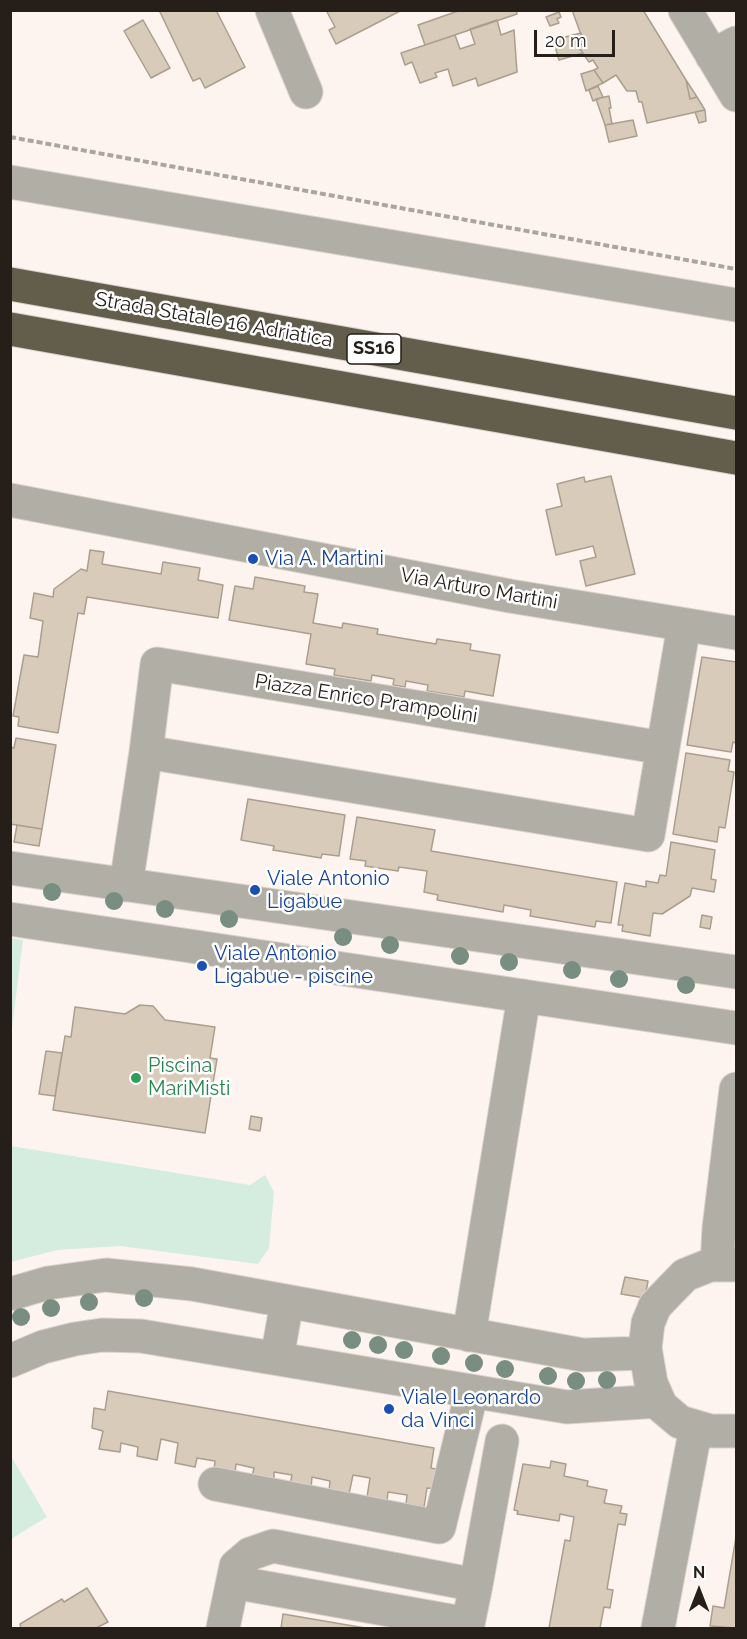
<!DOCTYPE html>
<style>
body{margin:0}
#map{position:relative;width:747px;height:1639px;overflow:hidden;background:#fdf4ef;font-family:Raleway,sans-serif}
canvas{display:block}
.frame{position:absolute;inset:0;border:12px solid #251e19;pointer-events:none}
.north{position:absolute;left:669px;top:1561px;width:60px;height:60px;-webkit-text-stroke:4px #fff;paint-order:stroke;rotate:0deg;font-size:16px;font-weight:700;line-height:24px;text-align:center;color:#251e19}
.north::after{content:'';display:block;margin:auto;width:21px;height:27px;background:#251e19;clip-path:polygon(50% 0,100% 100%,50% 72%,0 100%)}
.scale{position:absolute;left:534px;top:30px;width:81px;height:27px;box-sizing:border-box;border:3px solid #251e19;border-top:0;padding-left:8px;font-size:18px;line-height:21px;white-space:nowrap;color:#251e19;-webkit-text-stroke:4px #fff;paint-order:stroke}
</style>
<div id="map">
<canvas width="747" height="1639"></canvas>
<div class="frame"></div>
<div class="north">N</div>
<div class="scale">20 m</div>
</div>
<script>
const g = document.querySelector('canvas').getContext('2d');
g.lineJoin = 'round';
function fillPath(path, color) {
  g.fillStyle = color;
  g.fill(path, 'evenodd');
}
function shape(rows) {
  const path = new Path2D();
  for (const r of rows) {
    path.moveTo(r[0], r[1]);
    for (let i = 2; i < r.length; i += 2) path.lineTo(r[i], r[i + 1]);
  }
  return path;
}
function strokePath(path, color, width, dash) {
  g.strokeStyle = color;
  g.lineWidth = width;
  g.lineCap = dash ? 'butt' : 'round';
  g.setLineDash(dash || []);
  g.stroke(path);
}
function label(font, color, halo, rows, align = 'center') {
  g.font = font + ' Raleway,sans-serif';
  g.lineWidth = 5;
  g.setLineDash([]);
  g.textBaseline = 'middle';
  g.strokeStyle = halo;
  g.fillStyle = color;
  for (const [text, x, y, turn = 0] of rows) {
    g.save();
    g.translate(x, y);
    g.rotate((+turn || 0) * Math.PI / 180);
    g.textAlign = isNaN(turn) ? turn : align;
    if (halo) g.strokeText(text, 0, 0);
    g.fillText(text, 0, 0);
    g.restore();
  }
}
fillPath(shape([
 [11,938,23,940,11,1036,10,938],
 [11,1146,250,1185,265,1175,274,1192,269,1248,258,1264,120,1246,57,1250,11,1262],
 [11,1456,47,1517,11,1539,10,1539]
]), '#d4eddf');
const building = shape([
 [159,10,216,10,245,67,205,88,200,78,193,81,159,10],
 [326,10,402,10,336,44,329,30,335,27,326,10],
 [461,10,516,10,517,14,425,45,418,25,461,10],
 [572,10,643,10,686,80,690,99,697,97,705,110,647,123,642,102,639,102,636,91,627,91,616,75,603,83,594,70,598,68,593,60,589,62,578,46,584,43,572,10],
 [559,12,561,17,557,19,559,23,550,26,546,17,559,12],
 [143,20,170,68,151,78,124,31,143,20],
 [497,20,501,35,514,30,517,72,478,86,476,78,453,86,448,69,435,73,437,77,420,83,412,62,405,65,401,53,455,35,460,49,475,44,470,29,497,20],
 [581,33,584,43,578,46,583,53,559,60,553,40,581,33],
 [594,70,603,83,586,91,581,74,594,70],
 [686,80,697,97,690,99,686,80],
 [598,86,603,97,593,101,589,90,598,86],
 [609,96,611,108,609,108,612,124,605,125,596,99,609,96],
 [705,110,706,121,699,123,695,112,705,110],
 [633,120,637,136,609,142,605,125,633,120],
 [611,476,635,574,586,586,580,561,596,557,593,546,556,555,546,510,562,506,557,484,584,477,585,482,611,476],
 [90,550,104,552,102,564,161,574,163,562,200,568,198,580,223,585,218,618,87,597,84,614,78,613,58,733,18,726,19,717,13,716,24,655,38,657,43,621,30,618,34,593,53,597,54,589,81,569,87,571,90,550],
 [255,577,305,586,304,592,318,594,313,623,342,628,343,623,378,629,377,634,436,644,437,639,471,644,470,650,500,655,493,696,465,691,464,697,427,691,428,685,406,681,405,687,393,685,394,679,372,675,371,681,334,675,335,669,306,664,311,634,229,620,235,586,253,589,255,577],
 [702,657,736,662,736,743,733,742,731,752,687,745,702,657],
 [16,738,56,745,42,829,10,824,10,747,14,748,16,738],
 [686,753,730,760,728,771,734,772,725,828,719,827,717,842,673,834,686,753],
 [248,799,345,815,339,856,322,854,321,858,273,850,274,846,241,840,248,799],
 [357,817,435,830,431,851,617,882,611,923,596,921,595,927,530,916,531,910,504,905,503,912,437,900,438,895,424,892,427,871,399,867,398,871,365,866,366,861,350,859,357,817],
 [17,825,42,829,39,846,14,842,17,825],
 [671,842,715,850,711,879,716,880,714,892,692,888,690,896,662,914,653,913,650,936,622,931,623,925,618,925,625,883,646,887,646,881,658,883,660,875,666,876,671,842],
 [702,915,712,917,710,929,700,927,702,915],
 [140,1005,153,1006,165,1020,215,1027,210,1058,217,1059,205,1133,53,1110,65,1036,71,1037,75,1007,125,1014,140,1005],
 [46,1051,62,1053,55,1096,39,1094,46,1051],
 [251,1116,262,1118,260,1131,249,1129,251,1116],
 [625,1277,648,1281,645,1298,621,1294,625,1277],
 [108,1391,434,1448,431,1468,441,1470,439,1489,427,1488,424,1507,406,1504,407,1495,388,1492,387,1501,367,1497,370,1478,353,1475,349,1494,329,1491,330,1481,312,1477,311,1488,290,1484,292,1475,274,1472,274,1481,252,1477,254,1468,236,1464,235,1474,214,1470,215,1461,197,1458,195,1467,175,1463,178,1443,161,1439,157,1460,137,1456,138,1447,121,1443,120,1452,99,1449,103,1431,92,1428,94,1408,105,1410,108,1391],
 [551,1461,566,1464,564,1476,588,1481,587,1486,607,1490,604,1503,622,1506,620,1513,627,1514,625,1525,618,1524,607,1589,613,1590,610,1608,604,1607,600,1628,549,1628,565,1540,570,1541,574,1517,560,1514,559,1521,517,1514,518,1511,514,1510,523,1464,550,1468,551,1461],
 [736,1537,736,1628,710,1626,713,1606,724,1608,736,1537],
 [87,1588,108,1622,96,1628,21,1628,20,1624,62,1599,64,1602,87,1588],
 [283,1614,365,1628,281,1628,283,1614]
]);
fillPath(building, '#d9cbb9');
strokePath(building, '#ac9e8d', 1.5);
const minor = shape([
 [272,10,306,92],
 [685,10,736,95],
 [712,56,736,43],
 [10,182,736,305],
 [10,500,510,596,736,633],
 [146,752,157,664,663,748],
 [10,868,736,972],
 [126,885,146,752,648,835,684,625],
 [10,919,736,1028],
 [717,1264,719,1228,736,1089],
 [736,1265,710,1265,685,1275,655,1306,648,1323,645,1348,651,1383,661,1406,680,1422,711,1431,736,1431],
 [10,1294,48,1283,106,1275,192,1284,583,1355,646,1353],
 [469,1335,524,996],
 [277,1358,287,1302],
 [10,1361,43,1347,75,1339,102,1335,141,1336,567,1407,659,1401],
 [215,1484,439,1527,472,1391],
 [233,1582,468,1624,476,1585],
 [223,1628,236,1566,250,1554,273,1546,476,1585,502,1441],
 [658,1628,696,1427]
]);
const highway = shape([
 [10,284,736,413],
 [10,329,736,458]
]);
strokePath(minor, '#dad2cd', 35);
strokePath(highway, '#dad2cd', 35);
strokePath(shape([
 [10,137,736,269]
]), '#ada49f', 4, [6, 3]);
strokePath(minor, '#b1aea5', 33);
strokePath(highway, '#635d4b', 33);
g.fillStyle = '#778e81';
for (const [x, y] of [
 [52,892],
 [114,901],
 [165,909],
 [229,919],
 [343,937],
 [390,945],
 [460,956],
 [509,962],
 [572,970],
 [619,979],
 [686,985],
 [144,1298],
 [89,1302],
 [51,1308],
 [21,1317],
 [352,1340],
 [378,1345],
 [404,1350],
 [441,1356],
 [474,1363],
 [505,1369],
 [548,1376],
 [607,1380],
 [576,1381]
]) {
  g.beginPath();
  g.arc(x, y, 9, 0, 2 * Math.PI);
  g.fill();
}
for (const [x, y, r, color] of [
 [253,559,6,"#1a4fb4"],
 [255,890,6,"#1a4fb4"],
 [202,966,6,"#1a4fb4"],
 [136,1078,6,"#2e9e5b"],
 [389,1409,6,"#1a4fb4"]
]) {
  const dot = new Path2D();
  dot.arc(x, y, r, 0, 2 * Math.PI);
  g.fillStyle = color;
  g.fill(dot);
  strokePath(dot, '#fff', 2);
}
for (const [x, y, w] of [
 [374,349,54]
]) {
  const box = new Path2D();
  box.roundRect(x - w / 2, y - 15, w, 30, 4.5);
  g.fillStyle = '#fff';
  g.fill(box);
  strokePath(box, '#251e19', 1.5);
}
label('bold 18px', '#251e19', null, [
 ["SS16",374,349]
]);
label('20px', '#251e19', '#fff', [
 ["Strada Statale 16 Adriatica",214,320,10],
 ["Via Arturo Martini",479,589,10],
 ["Piazza Enrico Prampolini",366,699,9]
]);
label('20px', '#164399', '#fff', [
 ["Via A. Martini",265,559],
 ["Viale Antonio",267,879],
 ["Ligabue",267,902],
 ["Viale Antonio",214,954],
 ["Ligabue - piscine",214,977],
 ["Viale Leonardo",401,1398],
 ["da Vinci",401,1421]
], 'left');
label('20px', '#27864d', '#fff', [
 ["Piscina",148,1066],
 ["MariMisti",148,1089]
], 'left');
</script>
